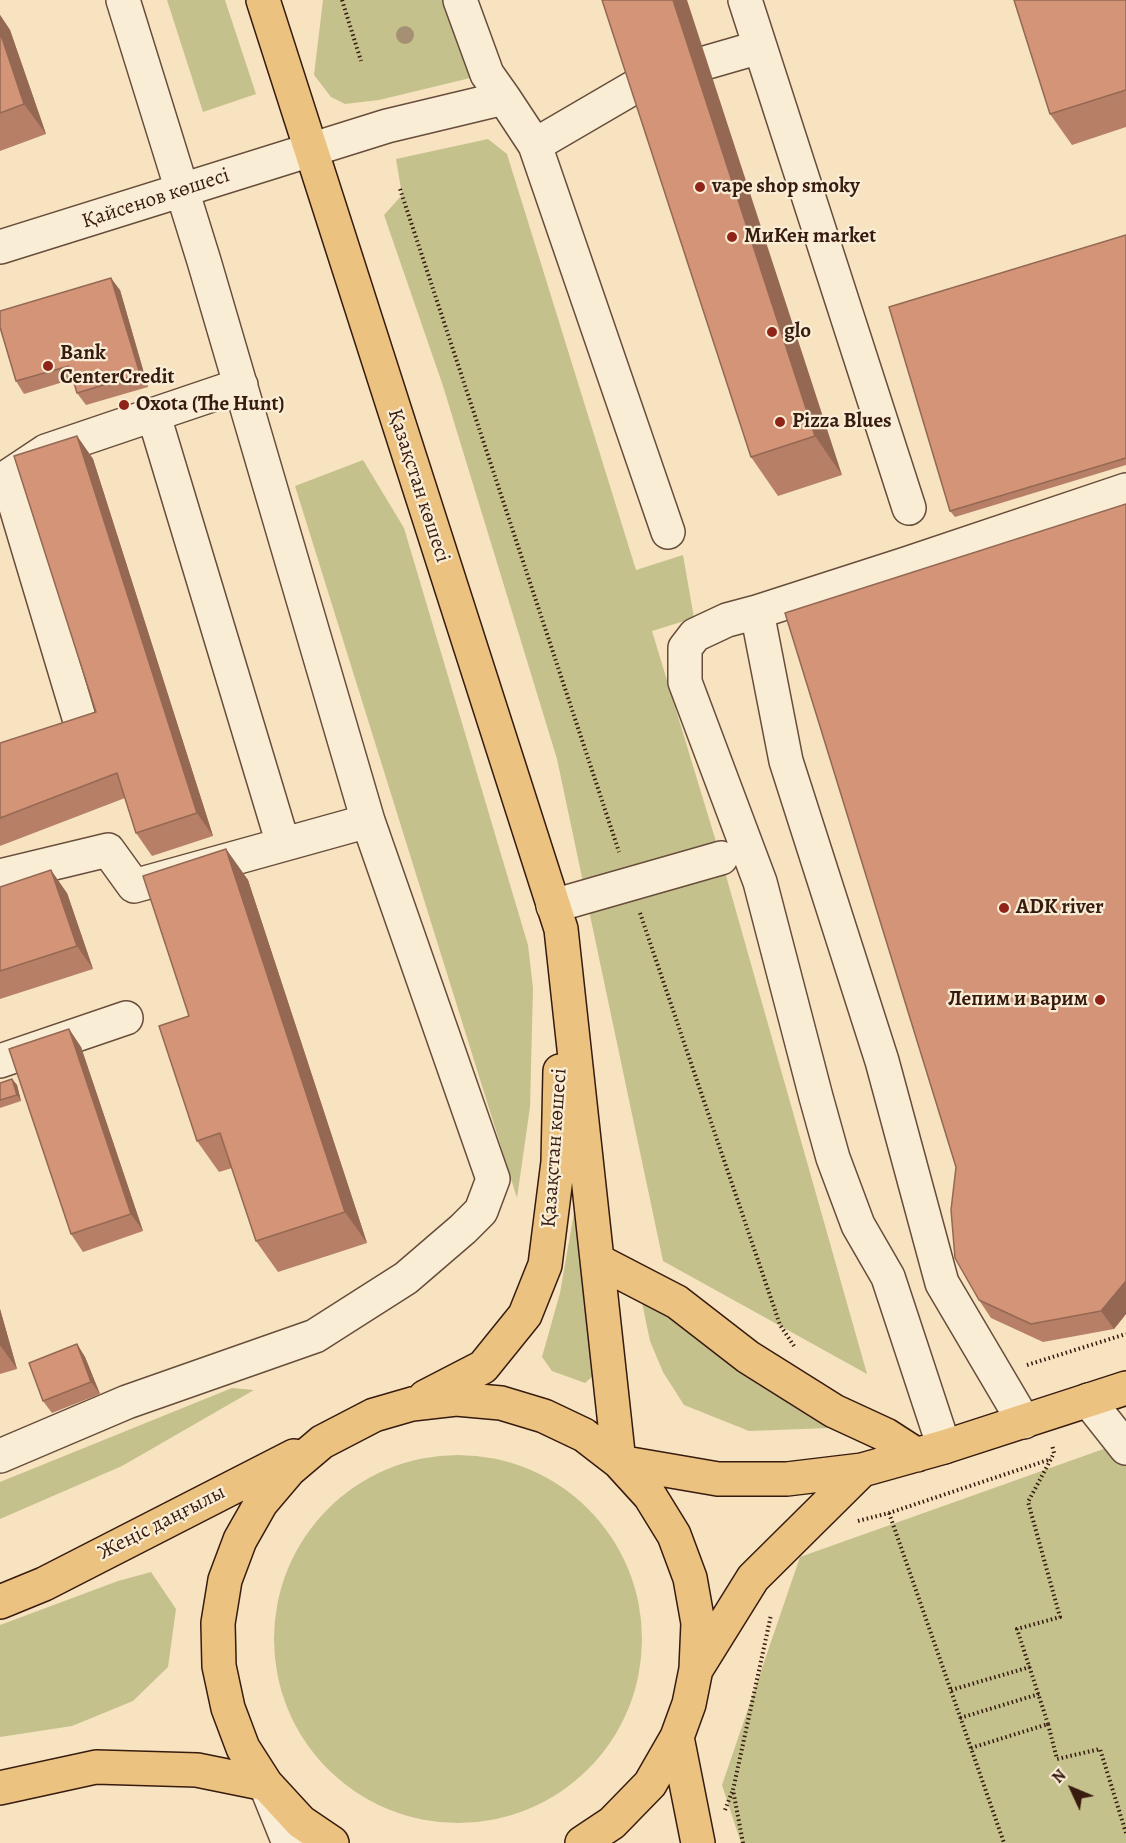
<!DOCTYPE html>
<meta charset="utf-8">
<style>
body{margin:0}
#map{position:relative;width:1126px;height:1843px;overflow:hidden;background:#f7e3c0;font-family:Alegreya,serif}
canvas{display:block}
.north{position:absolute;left:1042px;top:1759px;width:60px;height:60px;-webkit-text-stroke:4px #faedd6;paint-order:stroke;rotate:314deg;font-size:16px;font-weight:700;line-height:24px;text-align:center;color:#371b0f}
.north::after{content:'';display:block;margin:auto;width:21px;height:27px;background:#371b0f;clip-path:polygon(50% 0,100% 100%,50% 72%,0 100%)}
</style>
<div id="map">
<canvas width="1126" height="1843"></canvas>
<div class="north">N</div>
</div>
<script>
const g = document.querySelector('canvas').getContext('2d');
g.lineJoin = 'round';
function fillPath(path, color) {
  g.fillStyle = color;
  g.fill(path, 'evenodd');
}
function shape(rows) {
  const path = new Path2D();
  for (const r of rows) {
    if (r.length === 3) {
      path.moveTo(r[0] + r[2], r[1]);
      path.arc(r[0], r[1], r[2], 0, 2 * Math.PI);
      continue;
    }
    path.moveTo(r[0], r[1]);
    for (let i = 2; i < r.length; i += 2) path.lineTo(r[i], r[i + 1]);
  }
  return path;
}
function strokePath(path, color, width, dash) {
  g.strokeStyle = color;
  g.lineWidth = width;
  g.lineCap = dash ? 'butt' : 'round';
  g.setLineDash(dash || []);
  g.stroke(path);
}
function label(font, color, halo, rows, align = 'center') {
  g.font = font + ' Alegreya,serif';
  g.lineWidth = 4.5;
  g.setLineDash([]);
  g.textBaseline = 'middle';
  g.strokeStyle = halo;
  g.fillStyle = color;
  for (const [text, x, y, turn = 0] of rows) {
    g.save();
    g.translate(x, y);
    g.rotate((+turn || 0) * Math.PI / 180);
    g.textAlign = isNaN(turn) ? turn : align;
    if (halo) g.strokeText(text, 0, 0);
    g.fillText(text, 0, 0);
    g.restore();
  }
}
fillPath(shape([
 [167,0,225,0,256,94,203,112],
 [323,0,460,0,487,74,379,100,345,104,331,97,314,75],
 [488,139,507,154,636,570,683,555,694,618,652,631,721,858,867,1374,663,1261,557,759,443,386,384,215,402,195,396,159],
 [363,460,404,528,528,945,533,988,530,1107,517,1198,295,486],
 [584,1155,602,1368,585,1383,552,1371,542,1357,560,1293],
 [640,1293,830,1428,749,1431,684,1405,663,1372,650,1341],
 [232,1388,254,1390,122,1466,0,1519,0,1482],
 [1126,1441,1126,1843,741,1843,722,1785,800,1557],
 [458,1639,184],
 [151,1572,176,1609,168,1667,133,1701,72,1726,0,1737,0,1625,118,1581]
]), '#c5c18d');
const minor = shape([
 [460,0,487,74,504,98],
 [745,0,909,508],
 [708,62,760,47],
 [535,145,668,532],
 [0,247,387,126,504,98,535,145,643,82],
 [154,416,283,844],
 [757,612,786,761,882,1061,942,1283,1024,1422],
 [80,721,7,477,46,451,241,385],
 [0,876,108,850,134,886,368,821],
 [553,906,721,858],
 [0,1061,126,1018],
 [1088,1400,1126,1448],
 [944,1447,888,1277,858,1225,833,1158,816,1097,760,882,685,682,685,648,695,635,727,620,757,612,906,564,1126,490],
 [0,1456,127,1402,315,1336,406,1278,463,1229,481,1211,493,1179,368,821,204,261,123,0],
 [266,1786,289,1843]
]);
const major = shape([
 [263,0,561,929,619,1462,718,1479,787,1479,862,1470,944,1447,1126,1388],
 [598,1261,677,1302,748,1357,834,1411,886,1435,917,1455],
 [425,1397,483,1367,525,1315,545,1265,558,1162,560,1071],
 [0,1602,44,1584,294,1456],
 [697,1668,753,1578,862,1470],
 [677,1737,698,1843],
 [0,1788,96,1767,197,1770,266,1784],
 [332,1843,301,1822,266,1784,243,1748,228,1708,219,1666,218,1623,225,1580,240,1540,261,1503,289,1470,322,1442,374,1415,412,1404,456,1399,501,1403,544,1416,584,1435,619,1462,650,1496,674,1535,690,1578,698,1623,696,1669,689,1704,677,1737,650,1784,612,1823,582,1843]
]);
strokePath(minor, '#674d3b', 36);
strokePath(major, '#371b0f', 36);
strokePath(shape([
 [342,0,361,61],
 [400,189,619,852],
 [640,913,780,1325,794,1346],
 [1027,1365,1126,1334],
 [889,1513,1004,1843],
 [858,1521,889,1513,1051,1459],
 [951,1690,1030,1667],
 [960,1718,1039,1694],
 [1048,1724,1017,1629,1060,1617,1028,1502,1051,1459,1054,1453,1052,1445],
 [971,1748,1048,1724,1057,1759,1100,1749,1126,1833],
 [725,1810,732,1792],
 [743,1843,733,1790,771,1615]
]), '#371b0f', 4, [1.5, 3]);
strokePath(minor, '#faedd6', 33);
strokePath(major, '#ecc280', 33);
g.fillStyle = '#a59074';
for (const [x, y] of [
 [405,35]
]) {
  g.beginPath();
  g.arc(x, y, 9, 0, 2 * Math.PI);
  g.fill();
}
fillPath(shape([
 [602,0,842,475,778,496,751,457],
 [1126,0,1126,127,1072,145,1050,114],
 [0,15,10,30,46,134,0,151],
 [1126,235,1126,465,955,517,950,511],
 [120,290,148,387,86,405,77,393,73,379,24,394,16,381],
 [77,436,93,459,213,836,152,856,136,833,125,798,0,846,0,743,96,712],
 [1126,504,1126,1314,1114,1329,1043,1342,991,1318,979,1300],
 [226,849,248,880,367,1243,278,1272,256,1241,232,1168,219,1172,197,1141,189,1016],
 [0,887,67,893,93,969,0,999],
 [69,1029,81,1047,143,1231,83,1252,71,1234],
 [12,1079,17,1085,21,1101,0,1108,0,1083],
 [0,1309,17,1369,0,1374],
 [77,1344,85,1357,100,1394,52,1413,43,1401]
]), '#b67f66');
fillPath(shape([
 [673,0,687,0,842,475,815,436],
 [0,15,10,30,46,134,24,104,0,32],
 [111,278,120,290,148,387,140,374],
 [77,436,93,459,213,836,197,813],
 [226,849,248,880,367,1243,345,1212],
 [51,870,67,893,93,969,77,946],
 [69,1029,81,1047,143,1231,131,1214],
 [12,1079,17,1085,21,1101,17,1095],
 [1126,1281,1126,1314,1114,1329,1101,1311],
 [0,1309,17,1369,0,1345],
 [77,1344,85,1357,100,1394,91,1382]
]), '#946853');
const building = shape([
 [602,0,673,0,815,436,751,457,602,0],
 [1014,0,1126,0,1126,90,1050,114,1014,0],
 [0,32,24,104,0,113,0,32],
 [1126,235,1126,458,950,511,889,307,1126,235],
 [111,278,140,374,77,393,69,366,16,381,0,327,0,311,111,278],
 [77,436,197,813,136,833,117,773,0,818,0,743,96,712,14,456,77,436],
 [1126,504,1126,1281,1101,1311,1031,1324,979,1300,955,1258,951,1210,956,1167,785,613,1126,504],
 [226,849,345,1212,256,1241,220,1133,197,1141,159,1026,189,1016,143,876,226,849],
 [51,870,77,946,0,971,0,887,51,870],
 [69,1029,131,1214,71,1234,9,1049,69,1029],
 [12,1079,17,1095,0,1100,0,1083,12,1079],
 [77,1344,91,1382,43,1401,29,1363,77,1344]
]);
fillPath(building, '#d49477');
strokePath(building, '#946853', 1.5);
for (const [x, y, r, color] of [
 [700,187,6,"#8f2418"],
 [732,237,6,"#8f2418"],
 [772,332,6,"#8f2418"],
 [48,366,6,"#8f2418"],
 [124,405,6,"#8f2418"],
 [780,422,6,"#8f2418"],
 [1004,908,6,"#8f2418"],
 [1100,1000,6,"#8f2418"]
]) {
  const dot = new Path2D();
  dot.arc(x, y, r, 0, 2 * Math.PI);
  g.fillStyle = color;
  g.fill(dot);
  strokePath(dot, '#faedd6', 2);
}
label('bold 21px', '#371b0f', '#faedd6', [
 ["vape shop smoky",712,187],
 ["МиКен market",744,237],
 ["glo",784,332],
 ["Bank",60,354],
 ["CenterCredit",60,378],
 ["Oxota (The Hunt)",136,405],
 ["Pizza Blues",792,422],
 ["ADK river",1016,908],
 ["Лепим и варим",1088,1000,"right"]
], 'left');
label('21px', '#371b0f', '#faedd6', [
 ["Қайсенов көшесі",156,199,-18],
 ["Қазақстан көшесі",418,486,72],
 ["Қазақстан көшесі",555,1148,-86],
 ["Жеңіс даңғылы",162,1523,-27]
]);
</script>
